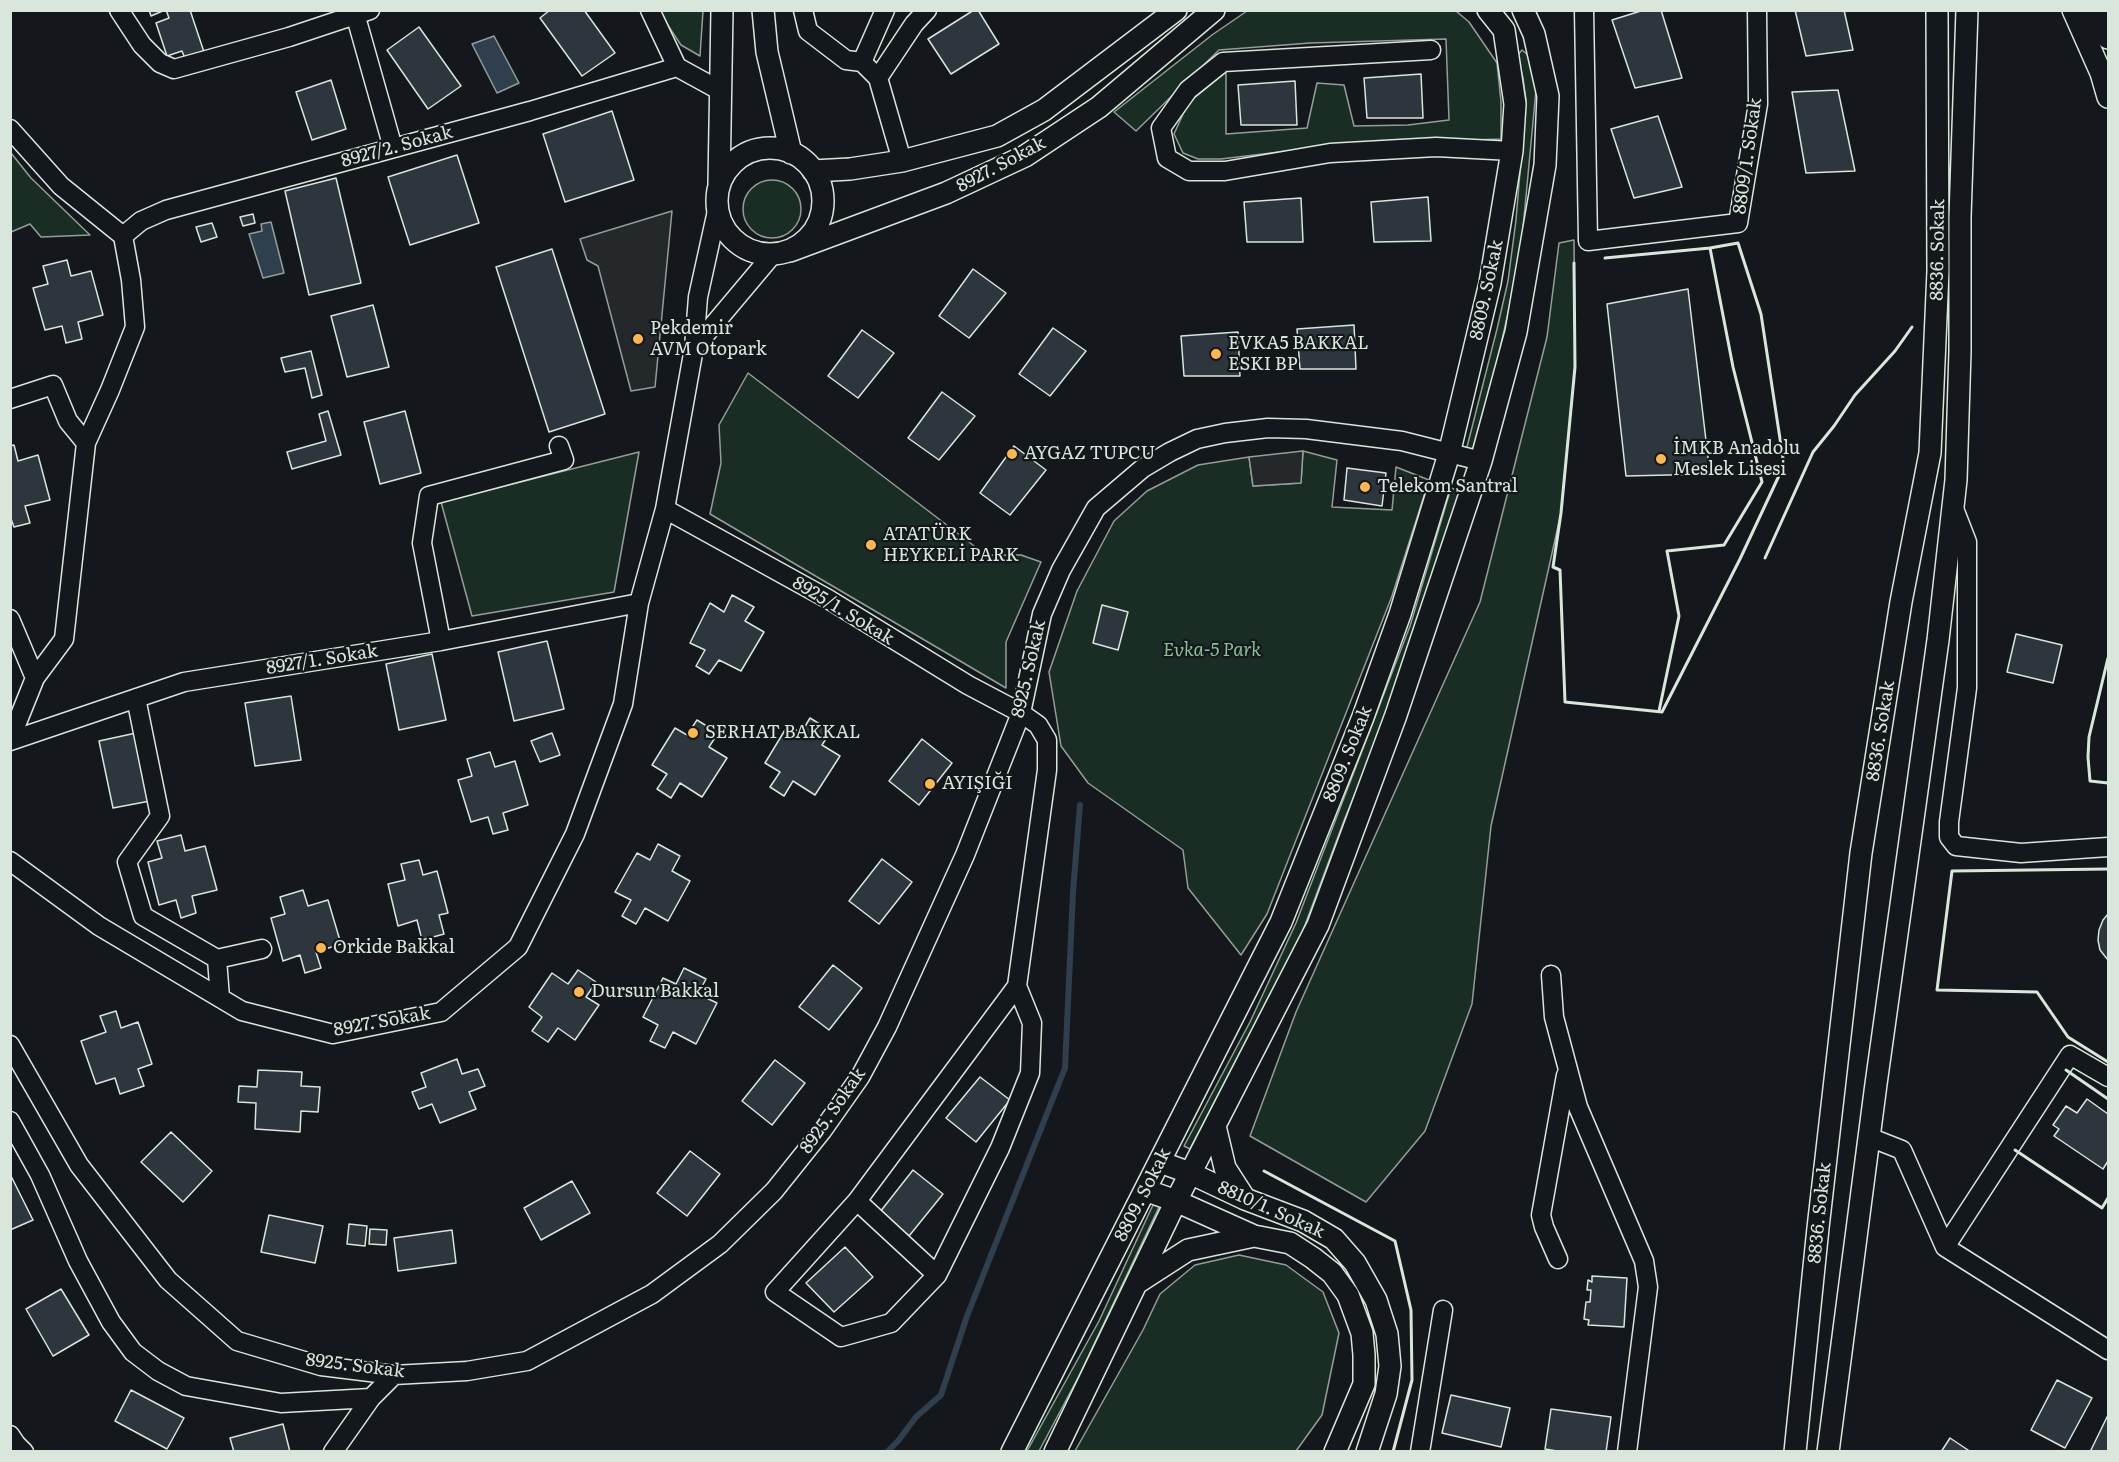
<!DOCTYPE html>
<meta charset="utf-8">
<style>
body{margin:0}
#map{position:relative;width:2119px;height:1462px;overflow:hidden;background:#14181c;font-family:Literata,serif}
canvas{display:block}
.frame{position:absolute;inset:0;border:12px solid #d8e6dc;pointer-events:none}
</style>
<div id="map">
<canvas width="2119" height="1462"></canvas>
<div class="frame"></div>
</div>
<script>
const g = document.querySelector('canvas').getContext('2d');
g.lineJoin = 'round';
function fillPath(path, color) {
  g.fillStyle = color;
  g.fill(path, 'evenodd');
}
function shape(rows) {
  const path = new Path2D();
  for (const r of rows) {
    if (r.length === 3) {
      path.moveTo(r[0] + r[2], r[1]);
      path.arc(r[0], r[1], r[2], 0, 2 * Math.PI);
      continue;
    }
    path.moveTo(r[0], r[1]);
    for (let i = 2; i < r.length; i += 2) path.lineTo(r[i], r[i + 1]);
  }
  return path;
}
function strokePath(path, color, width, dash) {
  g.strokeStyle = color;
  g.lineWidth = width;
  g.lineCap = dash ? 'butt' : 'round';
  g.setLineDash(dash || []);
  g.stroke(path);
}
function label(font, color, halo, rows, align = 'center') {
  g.font = font + ' Literata,serif';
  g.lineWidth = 4.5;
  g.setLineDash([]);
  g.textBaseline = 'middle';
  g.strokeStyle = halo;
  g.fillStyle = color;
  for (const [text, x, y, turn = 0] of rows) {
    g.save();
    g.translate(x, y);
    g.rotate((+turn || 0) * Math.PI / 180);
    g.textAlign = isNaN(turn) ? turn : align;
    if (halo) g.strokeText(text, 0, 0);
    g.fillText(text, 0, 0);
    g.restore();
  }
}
const green = shape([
 [661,11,703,11,700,56,681,45,663,18,661,11],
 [1247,11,1456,11,1469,22,1497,63,1501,102,1501,139,1337,145,1221,159,1198,159,1183,153,1174,134,1188,103,1226,72,1226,134,1307,128,1317,83,1344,85,1354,126,1408,125,1449,120,1446,39,1310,43,1219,50,1136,131,1114,112,1212,35,1247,11],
 [1522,50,1528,55,1536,90,1520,260,1495,371,1473,448,1470,450,1467,447,1497,329,1508,281,1516,220,1526,100,1523,78,1517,56,1522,50],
 [11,153,31,178,90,235,41,237,30,224,11,232,11,153],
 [772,209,29],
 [1574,240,1575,367,1561,513,1491,826,1472,1004,1425,1131,1366,1202,1250,1136,1296,1012,1480,602,1547,337,1559,243,1574,240],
 [748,373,986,555,1021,555,1041,562,1006,642,1006,688,710,514,721,463,719,425,748,373],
 [1303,451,1337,460,1332,507,1392,510,1396,467,1429,480,1392,596,1267,914,1241,955,1188,888,1183,850,1088,783,1061,746,1049,672,1077,591,1114,521,1147,491,1198,465,1249,457,1253,486,1301,483,1303,451],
 [639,452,614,592,472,616,441,502,639,452],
 [1451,488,1460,491,1380,733,1345,818,1302,933,1190,1149,1184,1146,1250,1022,1296,923,1410,626,1451,488],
 [1153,1205,1159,1207,1079,1376,1039,1451,1027,1451,1099,1321,1153,1205],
 [1239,1255,1286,1265,1323,1292,1339,1333,1322,1415,1296,1451,1075,1451,1143,1330,1160,1294,1195,1265,1239,1255]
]);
fillPath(green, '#1a2d24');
strokePath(green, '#939e99', 1.5);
const parking = shape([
 [672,211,655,387,631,391,598,266,587,260,580,239,672,211],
 [1303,451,1301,483,1253,486,1249,457,1303,451]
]);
fillPath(parking, '#24282b');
strokePath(parking, '#939e99', 1.5);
const water = shape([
 [494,36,519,83,497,93,472,44,494,36],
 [271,222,284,273,263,278,249,234,262,231,261,224,271,222]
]);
fillPath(water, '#2f3f4d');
strokePath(water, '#939e99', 1.5);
strokePath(shape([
 [887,1452,898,1441,916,1417,941,1395,967,1316,1065,1068,1073,892,1080,805]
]), '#2f3f4d', 6);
const building = shape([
 [149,10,165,10,151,16,149,10],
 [166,10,190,10,205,55,186,61,182,51,167,56,156,23,169,18,166,10],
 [550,10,584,10,615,53,582,76,540,18,550,10],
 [974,10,978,10,999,44,951,74,928,39,974,10],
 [1644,10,1661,10,1682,78,1635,88,1612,20,1644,10],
 [1795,10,1844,10,1853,50,1806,56,1795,10],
 [419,27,461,86,428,109,387,50,419,27],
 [1421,74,1423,118,1367,118,1364,78,1421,74],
 [331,80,346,129,312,140,296,92,331,80],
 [1295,81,1297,125,1241,125,1238,85,1295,81],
 [1838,90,1855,171,1806,173,1792,92,1838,90],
 [612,111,634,180,565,202,543,134,612,111],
 [1658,116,1682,187,1634,198,1611,129,1658,116],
 [457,155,479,223,410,245,388,177,457,155],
 [336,178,361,283,309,295,285,191,336,178],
 [1428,197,1431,241,1374,242,1371,202,1428,197],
 [1301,198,1303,242,1247,242,1244,202,1301,198],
 [253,214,255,223,243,226,240,217,253,214],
 [212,223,217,237,201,242,196,227,212,223],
 [552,249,605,414,549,432,496,267,552,249],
 [67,260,71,276,91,271,103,315,78,322,82,339,66,343,62,326,45,330,33,288,48,284,43,266,67,260],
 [973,269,1006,293,969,338,939,316,973,269],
 [1688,289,1710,474,1626,476,1607,304,1688,289],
 [373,305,389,367,347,377,331,316,373,305],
 [1354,325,1356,369,1300,369,1297,329,1354,325],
 [1053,328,1086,351,1050,396,1019,374,1053,328],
 [862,330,894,353,858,398,828,376,862,330],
 [1238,332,1240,376,1184,376,1181,336,1238,332],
 [311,351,322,395,312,398,305,368,285,372,281,358,311,351],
 [942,392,975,416,939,460,908,438,942,392],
 [328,411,341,455,292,469,287,452,326,441,319,414,328,411],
 [405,411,421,473,380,484,364,422,405,411],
 [14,445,18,461,38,455,50,500,25,506,30,523,14,527,10,516,10,446,14,445],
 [1014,446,1046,470,1010,515,980,493,1014,446],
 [1347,468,1386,473,1382,506,1344,500,1347,468],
 [732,595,754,607,745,621,764,632,741,671,719,660,709,674,696,666,705,650,690,643,710,603,724,612,732,595],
 [1102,605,1128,612,1118,650,1093,643,1102,605],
 [2016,634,2062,645,2053,683,2007,672,2016,634],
 [547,641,564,709,514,721,498,652,547,641],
 [432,654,446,720,399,730,386,664,432,654],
 [291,696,301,760,255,766,245,703,291,696],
 [810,718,831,731,822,745,840,756,815,795,793,781,784,796,770,787,780,772,765,763,788,725,801,733,810,718],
 [697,720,718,733,709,747,727,758,702,797,680,783,671,798,657,789,667,774,652,765,675,728,687,735,697,720],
 [136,733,150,801,113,808,99,741,136,733],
 [552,733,560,755,540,762,531,741,552,733],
 [922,739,952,763,919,805,889,781,922,739],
 [490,752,495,767,515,761,528,805,503,813,508,830,493,834,488,817,471,822,458,780,472,776,467,759,490,752],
 [181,835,185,851,205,846,217,890,192,896,196,913,181,918,176,900,159,905,148,862,162,858,157,841,181,835],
 [658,844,680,856,672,871,690,881,668,921,645,908,636,924,622,916,631,900,615,892,637,853,650,860,658,844],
 [882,859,912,882,879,924,849,901,882,859],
 [419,860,423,875,437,871,448,913,439,915,444,934,422,940,417,920,398,926,388,884,405,880,401,864,419,860],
 [303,890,308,906,328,900,341,944,316,952,321,968,305,973,300,955,283,961,271,918,285,914,280,897,303,890],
 [2108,914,2108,960,2100,950,2098,940,2099,930,2103,920,2108,914],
 [833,965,862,988,829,1030,799,1007,833,965],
 [684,968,706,979,698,994,717,1003,696,1044,673,1032,665,1048,650,1041,658,1025,643,1017,663,978,676,984,684,968],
 [578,970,596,982,586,997,599,1005,575,1040,558,1028,548,1042,532,1031,542,1017,529,1007,552,973,568,984,578,970],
 [116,1011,121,1028,138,1022,152,1064,138,1069,144,1086,120,1094,115,1078,96,1084,81,1041,106,1032,100,1016,116,1011],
 [457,1059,462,1074,478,1069,485,1086,469,1092,476,1109,440,1123,432,1104,419,1109,412,1092,426,1087,421,1073,457,1059],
 [775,1060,805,1083,772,1125,742,1101,775,1060],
 [258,1070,302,1072,301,1086,320,1087,318,1112,301,1111,300,1132,255,1129,256,1103,238,1102,239,1086,257,1087,258,1070],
 [980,1077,1010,1100,976,1142,946,1118,980,1077],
 [2087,1099,2108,1114,2108,1161,2103,1169,2054,1136,2059,1129,2053,1125,2066,1106,2077,1113,2087,1099],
 [171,1132,212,1171,183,1202,141,1162,171,1132],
 [690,1151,720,1174,687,1216,657,1193,690,1151],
 [913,1170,943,1194,909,1236,880,1212,913,1170],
 [10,1174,33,1220,10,1230,10,1174],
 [572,1181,590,1213,541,1240,524,1208,572,1181],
 [269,1215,323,1226,315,1263,261,1252,269,1215],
 [349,1224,367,1226,365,1246,347,1244,349,1224],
 [370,1229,387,1230,386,1245,369,1244,370,1229],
 [452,1230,456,1263,398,1271,394,1238,452,1230],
 [845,1247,873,1277,834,1312,806,1283,845,1247],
 [1592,1276,1627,1278,1624,1327,1588,1325,1589,1320,1584,1319,1586,1302,1590,1302,1591,1290,1587,1290,1588,1280,1592,1282,1592,1276],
 [61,1289,89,1335,53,1356,26,1309,61,1289],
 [2057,1380,2092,1398,2065,1448,2031,1430,2057,1380],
 [131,1390,184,1418,167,1449,115,1421,131,1390],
 [1451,1395,1510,1408,1501,1447,1442,1433,1451,1395],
 [1551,1409,1611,1417,1606,1452,1563,1452,1545,1449,1551,1409],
 [2108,1415,2108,1452,2090,1452,2108,1415],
 [283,1424,290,1452,234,1452,230,1438,283,1424],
 [1950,1438,1971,1452,1941,1452,1950,1438]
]);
fillPath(building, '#2c363c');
strokePath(building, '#d8e6dc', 1.5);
const minor = shape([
 [119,10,142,45,160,63,174,69,289,37,370,10],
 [354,10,393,148],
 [650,10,677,67],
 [803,10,808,31,846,60,862,62,878,78],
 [1584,10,1588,241,1738,223,1758,104,1757,10],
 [1431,50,1223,62,1188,90,1161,128,1167,158,1189,171,1225,171,1330,153,1436,147,1512,151],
 [862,62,885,10],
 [677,67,719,90],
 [10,129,61,186,123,236,131,280,135,327,110,390,86,443,64,639,35,678,10,740],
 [902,161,878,78,914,24,927,10],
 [123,236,141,221,166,210,530,111,677,67],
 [694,348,773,254],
 [10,399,53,385,68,421,86,443],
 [1953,506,1967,542,1967,688,1949,822,1949,837,1956,846,2021,853,2108,847],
 [665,509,828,599,968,685,1021,713,1038,725,1047,740,1047,770,1017,986,1032,1023,1030,1073,1000,1148,937,1275,891,1323,841,1337,775,1292,857,1201,1017,986],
 [10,619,35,678],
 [441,641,422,543,429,496,564,460,559,446],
 [136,698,160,816,127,862,143,916,217,959,220,998],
 [10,741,184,682,441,641,639,603],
 [10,861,99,926,242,1011,333,1034,441,1012,518,947,575,834,623,704,639,603,665,509,694,348,698,297,717,211],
 [217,959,262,949],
 [1551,975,1554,1017,1578,1107,1644,1261,1648,1287,1627,1452],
 [10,1045,79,1165,168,1280,237,1341,321,1366,394,1375,467,1371,527,1361,652,1294,720,1244,774,1191,822,1131,860,1077,887,1027,965,855,1021,713,1042,614,1061,570,1096,508,1143,468,1170,452,1197,439,1225,433,1268,428,1306,429,1402,441,1481,461],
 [10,1121,40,1175,78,1261,111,1322,133,1352,158,1371,186,1386,281,1403,371,1398],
 [1869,1137,1902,1150,1945,1247,2108,1350],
 [857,1201,937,1275],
 [1945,1247,2070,1055,2108,1077],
 [1558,1259,1544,1227,1541,1215,1566,1075],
 [10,1435,16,1444,24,1452],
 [333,1452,371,1398,394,1375],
 [1420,1452,1443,1310]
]);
const tertiary = shape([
 [763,10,767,52,791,153],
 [2073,10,2101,73,2108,97],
 [2095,10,2108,38],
 [770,201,53],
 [813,171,850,169,902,161,997,136,1044,110,1176,10],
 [719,184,722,10],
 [790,251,946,193,1025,156,1099,107,1214,10],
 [1215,1126,1225,1168,1245,1199],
 [1160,1162,1190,1173,1245,1199,1303,1221,1334,1239,1355,1263,1376,1300,1387,1334,1390,1366,1386,1394,1367,1452],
 [1145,1190,1176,1201,1254,1236,1290,1243,1313,1258,1332,1273,1348,1295,1362,1333,1364,1355,1364,1384,1335,1452],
 [1137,1283,1188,1250,1254,1236],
 [1012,1452,1281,922,1363,717,1400,614,1449,454,1490,283,1512,151,1515,104,1504,30,1488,10],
 [1055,1452,1176,1201,1318,925,1396,715,1481,461,1516,332,1545,165,1548,96,1534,34,1523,10],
 [1795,1452,1818,1228,1861,853,1901,602,1930,453,1938,271,1937,10],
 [1828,1452,1876,1084,1938,640,1956,480,1960,351,1960,217,1967,10]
]);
strokePath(minor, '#d8e6dc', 21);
strokePath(tertiary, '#d8e6dc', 24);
strokePath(minor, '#14181c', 18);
strokePath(tertiary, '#14181c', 21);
strokePath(shape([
 [1574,263,1575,367,1561,513,1553,567,1560,570,1565,702,1662,712,1740,559,1784,465,1761,314,1738,243,1710,248,1605,258],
 [1765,558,1813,452,1834,426,1855,395,1895,351,1912,327],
 [2108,658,2089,737,2088,757,2090,781,2108,783],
 [1659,711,1679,616,1667,551,1724,545,1762,482,1733,367,1710,248],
 [2108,869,1952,871,1937,990,2037,992,2068,1037,2108,1062],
 [2066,1070,2108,1099],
 [2015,1150,2102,1208,2108,1198],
 [1264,1171,1395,1241,1411,1310,1412,1380,1393,1452]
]), '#d8e6dc', 3);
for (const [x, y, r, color] of [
 [638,339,6,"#ffb74d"],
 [1216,354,6,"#ffb74d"],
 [1012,454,6,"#ffb74d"],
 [1661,459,6,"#ffb74d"],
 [1365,487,6,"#ffb74d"],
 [871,545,6,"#ffb74d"],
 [693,733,6,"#ffb74d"],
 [930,784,6,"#ffb74d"],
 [321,948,6,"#ffb74d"],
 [579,992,6,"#ffb74d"]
]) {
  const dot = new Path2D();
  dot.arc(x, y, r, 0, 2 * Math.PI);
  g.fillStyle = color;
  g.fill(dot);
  strokePath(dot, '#14181c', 2);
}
label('18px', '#d8e6dc', '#14181c', [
 ["8927/2. Sokak",397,147,-15],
 ["8809/1. Sokak",1748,156,-82],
 ["8927. Sokak",1001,165,-28],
 ["8836. Sokak",1938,250,-89],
 ["8809. Sokak",1487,290,-78],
 ["8925/1. Sokak",843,611,31],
 ["8927/1. Sokak",322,660,-9],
 ["8925. Sokak",1029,669,-77],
 ["8836. Sokak",1881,731,-81],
 ["8809. Sokak",1348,754,-68],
 ["8927. Sokak",382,1022,-10],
 ["8925. Sokak",833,1111,-55],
 ["8809. Sokak",1143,1195,-63],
 ["8810/1. Sokak",1271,1210,24],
 ["8836. Sokak",1820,1213,-84],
 ["8925. Sokak",355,1366,7]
]);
label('18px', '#d8e6dc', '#14181c', [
 ["Pekdemir",650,329],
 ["AVM Otopark",650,350],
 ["EVKA5 BAKKAL",1228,344],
 ["ESKI BP",1228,365],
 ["İMKB Anadolu",1673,449],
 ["Meslek Lisesi",1673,470],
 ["AYGAZ TUPCU",1024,454],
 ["Telekom Santral",1377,487],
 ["ATATÜRK",883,535],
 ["HEYKELİ PARK",883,556],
 ["SERHAT BAKKAL",705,733],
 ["AYIŞIĞI",942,784],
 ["Orkide Bakkal",333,948],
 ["Dursun Bakkal",591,992]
], 'left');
label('italic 18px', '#8ac095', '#14181c', [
 ["Evka-5 Park",1212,651]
]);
</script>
